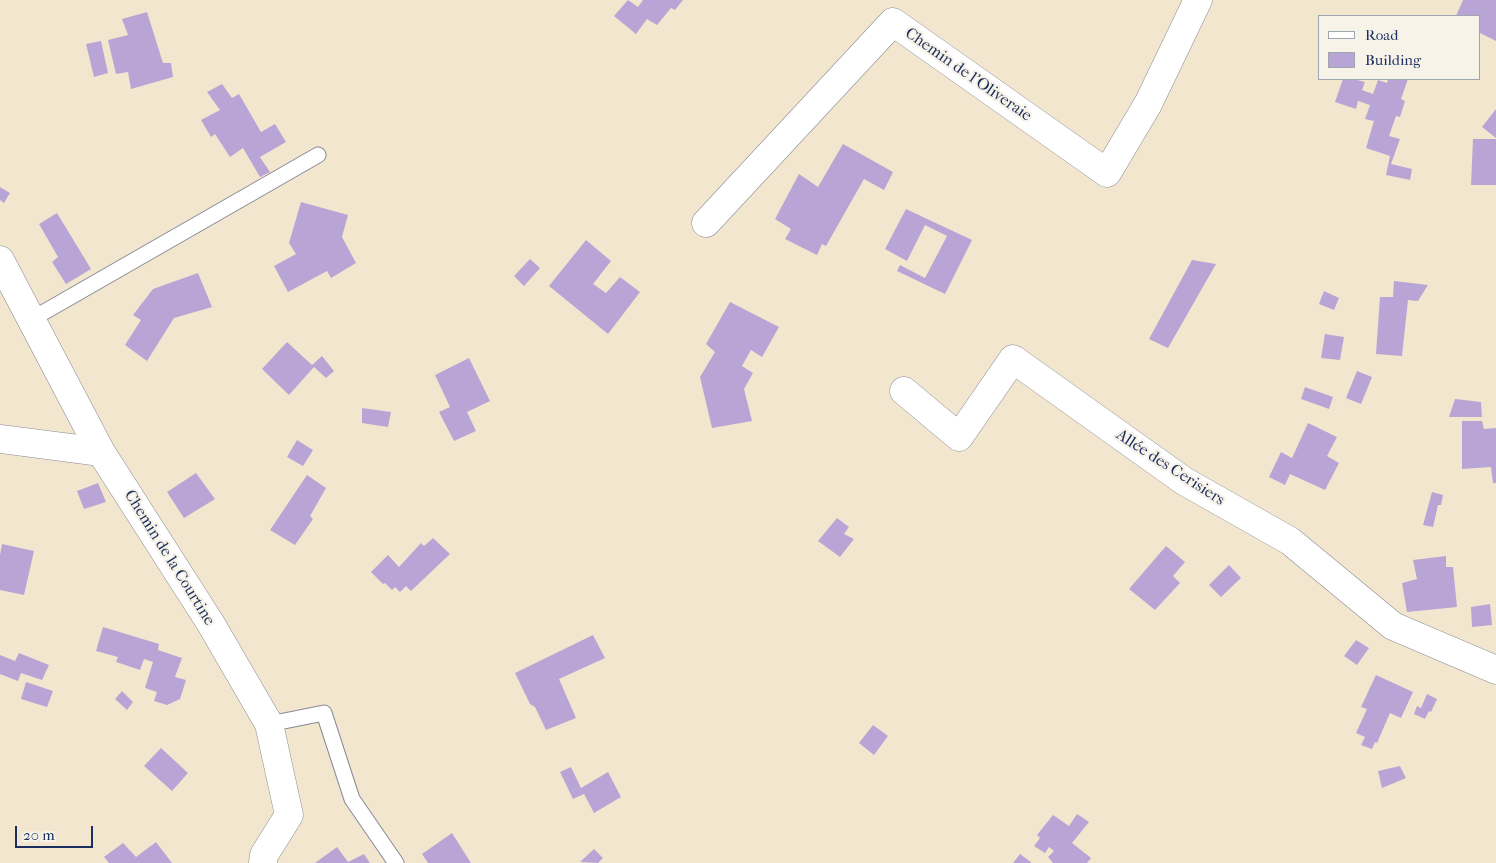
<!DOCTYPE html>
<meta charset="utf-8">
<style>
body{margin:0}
#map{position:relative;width:1496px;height:863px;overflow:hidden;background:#f3e6ce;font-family:"IM FELL French Canon",serif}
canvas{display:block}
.legend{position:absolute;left:1318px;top:15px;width:162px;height:65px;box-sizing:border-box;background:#f7f3e8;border:1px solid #9fa5b1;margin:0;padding:6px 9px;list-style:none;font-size:15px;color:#1b2f5e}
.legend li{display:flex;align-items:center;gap:10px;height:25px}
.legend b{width:25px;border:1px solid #9fa5b1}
.scale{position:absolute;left:15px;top:826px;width:78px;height:22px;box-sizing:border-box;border:2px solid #1b2f5e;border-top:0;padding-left:6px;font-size:15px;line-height:18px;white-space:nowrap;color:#1b2f5e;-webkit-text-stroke:4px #f7f3e8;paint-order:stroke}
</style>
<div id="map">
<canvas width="1496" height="863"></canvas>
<ul class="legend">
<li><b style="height:6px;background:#fff"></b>Road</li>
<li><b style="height:14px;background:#b9a5d5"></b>Building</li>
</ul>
<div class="scale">20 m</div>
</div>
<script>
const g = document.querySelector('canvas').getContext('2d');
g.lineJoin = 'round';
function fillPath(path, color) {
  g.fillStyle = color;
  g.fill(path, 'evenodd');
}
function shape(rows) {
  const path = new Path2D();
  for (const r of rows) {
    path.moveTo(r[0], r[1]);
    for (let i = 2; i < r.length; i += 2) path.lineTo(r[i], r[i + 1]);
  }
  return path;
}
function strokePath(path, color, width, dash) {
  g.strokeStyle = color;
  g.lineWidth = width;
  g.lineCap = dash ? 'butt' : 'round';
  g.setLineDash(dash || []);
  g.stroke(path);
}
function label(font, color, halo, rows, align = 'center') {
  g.font = font + ' "IM FELL French Canon",serif';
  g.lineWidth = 4.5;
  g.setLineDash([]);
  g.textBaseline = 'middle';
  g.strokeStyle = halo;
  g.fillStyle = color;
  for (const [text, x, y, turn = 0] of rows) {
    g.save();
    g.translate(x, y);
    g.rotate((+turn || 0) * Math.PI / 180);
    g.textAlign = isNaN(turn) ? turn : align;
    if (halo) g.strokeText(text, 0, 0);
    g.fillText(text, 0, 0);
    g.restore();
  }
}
fillPath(shape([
 [628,0,638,7,643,0,683,0,675,10,671,8,657,25,647,19,636,34,614,16],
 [1463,0,1496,0,1496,41,1480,33,1480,16,1456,16],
 [147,12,163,63,171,63,173,77,131,89,128,72,116,74,108,40,128,35,122,19],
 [101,41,108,73,94,77,86,44],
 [1343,79,1353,79,1365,82,1362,90,1373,94,1378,80,1387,83,1388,79,1408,79,1401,99,1405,101,1400,117,1396,116,1389,136,1400,139,1391,164,1412,169,1410,180,1386,175,1390,156,1366,148,1374,121,1365,119,1370,105,1358,101,1356,109,1335,102],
 [222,84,232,98,239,94,261,132,275,124,286,142,260,157,270,172,260,177,243,148,230,157,215,134,211,137,201,120,220,110,207,92],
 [1496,109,1496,138,1482,127],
 [1473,139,1496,139,1496,185,1471,185],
 [843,144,893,172,884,190,864,179,826,246,822,244,817,255,785,239,791,229,775,219,799,174,818,187],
 [0,187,10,193,4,203,0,200],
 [301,202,348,215,342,237,356,263,331,278,327,271,288,292,274,266,296,254,289,243],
 [906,209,972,240,945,294,897,271,900,265,925,278,947,236,925,225,907,261,885,249],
 [57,213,91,269,66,284,52,262,58,257,39,224],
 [586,240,611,261,593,284,606,293,620,277,640,292,608,334,549,286],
 [530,259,540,268,524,286,514,276],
 [1192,260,1216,264,1168,348,1149,339],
 [198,273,212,307,174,318,147,361,125,345,141,320,133,315,153,289],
 [1394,281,1428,285,1418,301,1408,300,1402,356,1376,354,1380,297,1393,297],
 [1324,291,1339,298,1334,310,1319,304],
 [730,302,779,327,762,357,751,350,742,366,753,373,744,389,752,421,712,428,700,377,715,352,706,344],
 [1325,334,1344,337,1340,360,1321,358],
 [287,342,312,365,322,356,334,371,326,378,314,367,289,395,262,369],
 [469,358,490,401,467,412,476,431,454,441,439,412,450,407,435,375],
 [1357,371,1372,377,1361,404,1346,398],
 [1305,387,1333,397,1329,409,1301,399],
 [1455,399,1481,402,1482,417,1449,417],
 [362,408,391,412,388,427,362,423],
 [1462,421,1482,421,1484,429,1496,428,1496,483,1493,483,1491,467,1462,469],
 [1308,423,1337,437,1327,456,1339,463,1325,490,1290,474,1285,485,1269,477,1281,452,1292,458],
 [297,440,313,450,303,466,287,457],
 [196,473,215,499,184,518,167,492],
 [307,475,326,488,310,516,313,519,295,545,270,530],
 [98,483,106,502,84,509,77,491],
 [1432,492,1443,495,1441,505,1438,505,1433,527,1423,525],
 [837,518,849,527,844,534,854,539,840,557,818,541],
 [433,538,450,554,411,591,406,586,400,592,395,587,392,590,385,583,383,584,371,572,388,555,399,567,421,543,424,546],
 [2,544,34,551,24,595,0,590,0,555],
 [1166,546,1185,562,1173,576,1180,583,1155,610,1129,589],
 [1446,556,1446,567,1453,567,1457,607,1407,612,1402,583,1417,579,1413,560],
 [1229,565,1241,578,1221,597,1209,585],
 [1490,604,1492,625,1472,627,1471,607],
 [103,627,159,644,158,650,182,658,175,677,186,680,180,699,167,705,154,701,157,692,145,688,153,662,144,659,140,670,116,662,118,657,96,651],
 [593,635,605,658,559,679,576,718,546,730,535,707,530,704,515,673],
 [1356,640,1369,648,1357,665,1344,656],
 [19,653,49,665,42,680,21,673,18,681,0,674,0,655,15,661],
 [1376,675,1413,692,1401,718,1390,713,1377,743,1375,742,1372,749,1361,745,1365,737,1356,733,1367,709,1361,707],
 [26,682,53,691,47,707,21,699],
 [122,691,133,702,127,710,115,699],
 [1427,694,1437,699,1431,712,1429,711,1425,719,1414,714,1417,706,1421,708],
 [873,725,888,736,874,755,859,743],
 [161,748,188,773,172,791,144,766],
 [1400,766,1406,778,1382,788,1378,771],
 [571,767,581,788,608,772,621,797,594,813,584,794,573,799,560,772],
 [1077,814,1089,822,1072,843,1091,858,1087,863,1053,863,1048,857,1054,851,1049,847,1045,853,1034,846,1040,838,1037,835,1053,815,1069,826],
 [452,833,471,863,428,863,422,854],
 [156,842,172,863,109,863,104,857,123,843,136,857],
 [337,847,348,862,364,854,370,863,315,863],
 [594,849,603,858,598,863,580,862],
 [1020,854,1032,863,1013,863]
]), '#b9a5d5');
const service = shape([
 [32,319,318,155],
 [269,724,324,713,352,799,396,863]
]);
const minor = shape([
 [706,223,893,22,1107,173,1148,104,1198,0],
 [0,260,101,452,211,624,269,724,289,815,264,855,263,863],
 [904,391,959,437,1013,359,1184,481,1290,541,1393,626,1496,670],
 [0,439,101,452]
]);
strokePath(service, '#878a96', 17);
strokePath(minor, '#878a96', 29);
strokePath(service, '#fff', 15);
strokePath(minor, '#fff', 28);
label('16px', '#1b2f5e', '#f7f3e8', [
 ["Chemin de l'Oliveraie",968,75,35],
 ["Allée des Cerisiers",1170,468,33],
 ["Chemin de la Courtine",169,558,58]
]);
</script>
